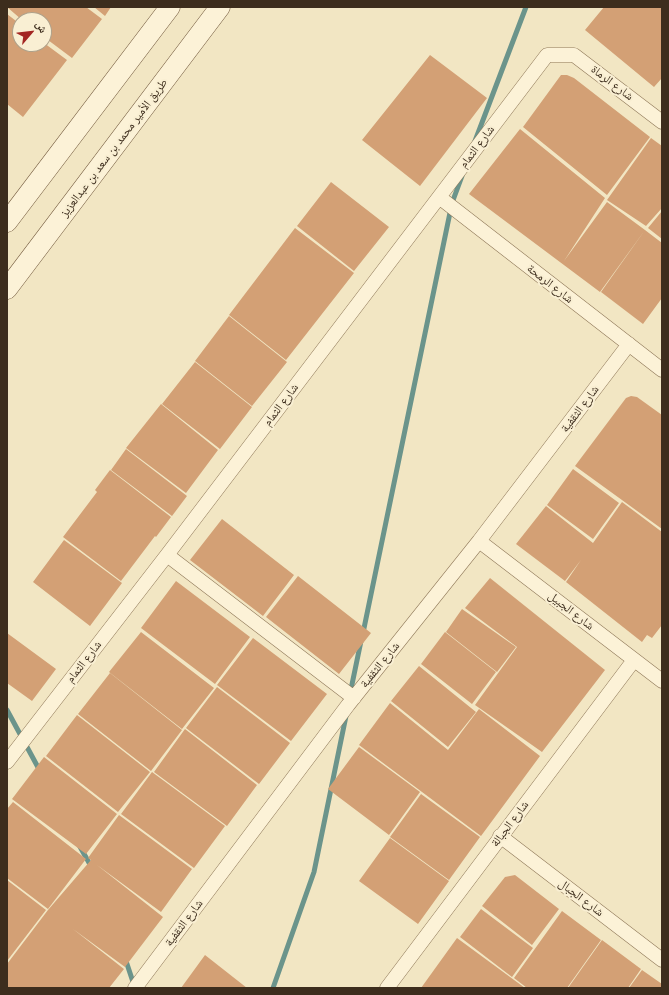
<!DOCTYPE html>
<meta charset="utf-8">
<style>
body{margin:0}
#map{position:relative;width:669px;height:995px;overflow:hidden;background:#f2e6c3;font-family:"Noto Serif","Noto Naskh Arabic",serif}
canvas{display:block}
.frame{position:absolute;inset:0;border:8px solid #3d2d1d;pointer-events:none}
.north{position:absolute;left:12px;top:12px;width:40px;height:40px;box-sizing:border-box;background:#f9efd3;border:1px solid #aea18a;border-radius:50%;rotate:62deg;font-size:11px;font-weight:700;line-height:16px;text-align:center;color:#3d2d1d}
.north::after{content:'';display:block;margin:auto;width:14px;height:18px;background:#a32622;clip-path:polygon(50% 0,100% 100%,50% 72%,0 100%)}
</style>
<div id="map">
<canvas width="669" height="995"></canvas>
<div class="frame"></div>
<div class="north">ش</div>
</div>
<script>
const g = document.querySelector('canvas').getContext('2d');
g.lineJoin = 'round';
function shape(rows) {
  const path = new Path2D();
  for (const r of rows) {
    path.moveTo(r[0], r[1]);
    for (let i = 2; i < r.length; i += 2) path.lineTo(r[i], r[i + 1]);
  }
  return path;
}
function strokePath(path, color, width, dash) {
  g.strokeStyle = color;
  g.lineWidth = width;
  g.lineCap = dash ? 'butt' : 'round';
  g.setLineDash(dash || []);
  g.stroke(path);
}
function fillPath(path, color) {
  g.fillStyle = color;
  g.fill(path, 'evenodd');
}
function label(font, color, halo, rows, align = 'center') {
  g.font = font + ' "Noto Serif","Noto Naskh Arabic",serif';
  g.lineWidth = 4;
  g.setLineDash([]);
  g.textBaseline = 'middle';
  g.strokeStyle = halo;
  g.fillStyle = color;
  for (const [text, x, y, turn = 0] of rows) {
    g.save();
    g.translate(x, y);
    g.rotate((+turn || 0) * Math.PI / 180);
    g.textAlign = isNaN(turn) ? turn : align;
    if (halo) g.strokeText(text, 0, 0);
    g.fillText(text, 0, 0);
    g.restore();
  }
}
strokePath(shape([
 [475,141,526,7],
 [363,633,452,203,462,176],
 [350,694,361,641],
 [7,710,40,771],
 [79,845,92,868],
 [125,958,134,985],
 [273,988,314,872,346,716]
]), '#6b948b', 5);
fillPath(shape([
 [7,7,86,7,102,19,72,58,44,37,44,20,22,20],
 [94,7,111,7,105,16],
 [604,7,662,7,662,78,654,87,585,30],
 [7,14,20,24,20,44,44,44,44,43,67,60,23,117,7,104],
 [430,55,487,98,420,186,362,140],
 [561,75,567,75,574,78,650,137,607,195,523,127],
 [520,129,605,198,564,261,607,202,645,230,600,292,469,194],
 [651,138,662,146,662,208,646,226,607,200],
 [331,182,389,227,354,271,297,226],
 [662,211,662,239,648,228],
 [295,228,354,273,286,360,229,315],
 [645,230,662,243,662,298,643,324,601,292],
 [229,316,287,362,252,406,195,361],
 [195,362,252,407,220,449,162,404],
 [631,396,637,397,662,415,662,529,575,466,626,398],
 [161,404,218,450,186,493,126,448],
 [126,449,187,496,172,516,111,470],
 [573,469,619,503,593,539,547,505],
 [110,470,171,517,156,537,155,536,121,581,63,537,97,492,95,490],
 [622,502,662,532,662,625,652,638,647,635,642,642,566,582,581,560,565,581,516,544,546,506,593,543],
 [222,519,294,575,263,616,190,560],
 [64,540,122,583,90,626,33,582],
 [298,576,371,633,339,674,266,617],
 [490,578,605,670,542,752,475,705,517,647,465,608],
 [176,581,250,637,215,684,141,628],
 [462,609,516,647,497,672,446,632],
 [141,632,214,688,182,729,109,672],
 [445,632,496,672,472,704,421,664],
 [7,633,56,669,32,701,7,683],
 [253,638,327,694,291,741,217,685],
 [419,666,476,712,448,747,391,701],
 [110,673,182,730,151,771,78,714],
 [217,687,290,743,259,784,186,728],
 [390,703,448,750,479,709,540,756,481,836,359,745],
 [77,715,150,772,118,812,46,756],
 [185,729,257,785,227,826,154,772],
 [359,747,420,792,389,835,328,789],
 [44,757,117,814,86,854,12,799],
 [152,772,225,826,194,868,121,814],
 [421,794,480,837,449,880,390,837],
 [13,802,86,859,48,909,7,878,7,809],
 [119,815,192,869,161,912,97,865,163,917,125,967,73,929,124,969,109,988,7,988,7,964,48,910,91,860,88,858],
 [390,838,449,881,418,924,359,881],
 [515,875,559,909,532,945,482,906,505,877],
 [7,880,46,910,7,961],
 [481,909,533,948,512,977,460,937],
 [562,911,601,940,567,988,527,988,514,978],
 [457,938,525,988,421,988],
 [602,940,641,969,628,988,568,988],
 [205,955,247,988,181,988],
 [642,970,662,984,662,988,629,988]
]), '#d3a075');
const street = shape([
 [439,197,662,370],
 [479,541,662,681],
 [167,555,354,698],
 [7,762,167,555,547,55,574,55,662,122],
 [500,836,662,960],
 [135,988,348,705,479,541,629,344],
 [387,988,634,660]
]);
const secondary = shape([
 [7,222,170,7],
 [7,289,220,7]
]);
strokePath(street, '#8e7758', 15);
strokePath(secondary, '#70573b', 21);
strokePath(street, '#fcf2d7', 14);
strokePath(secondary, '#fcf2d7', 20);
label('12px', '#3d2d1d', '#f9efd3', [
 ["شارع الرماة",612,83,37],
 ["شارع الثمام",477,147,-53],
 ["طريق الأمير محمد بن سعد بن عبدالعزيز",114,148,-53],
 ["شارع الرمحة",550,284,38],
 ["شارع الثمام",281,405,-53],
 ["شارع الثقفية",580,409,-53],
 ["شارع الجبيل",571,611,38],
 ["شارع الثمام",84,662,-52],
 ["شارع الثقفية",380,665,-51],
 ["شارع الجبالة",510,824,-53],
 ["شارع الجبال",581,898,37],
 ["شارع الثقفية",184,923,-53]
]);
</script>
